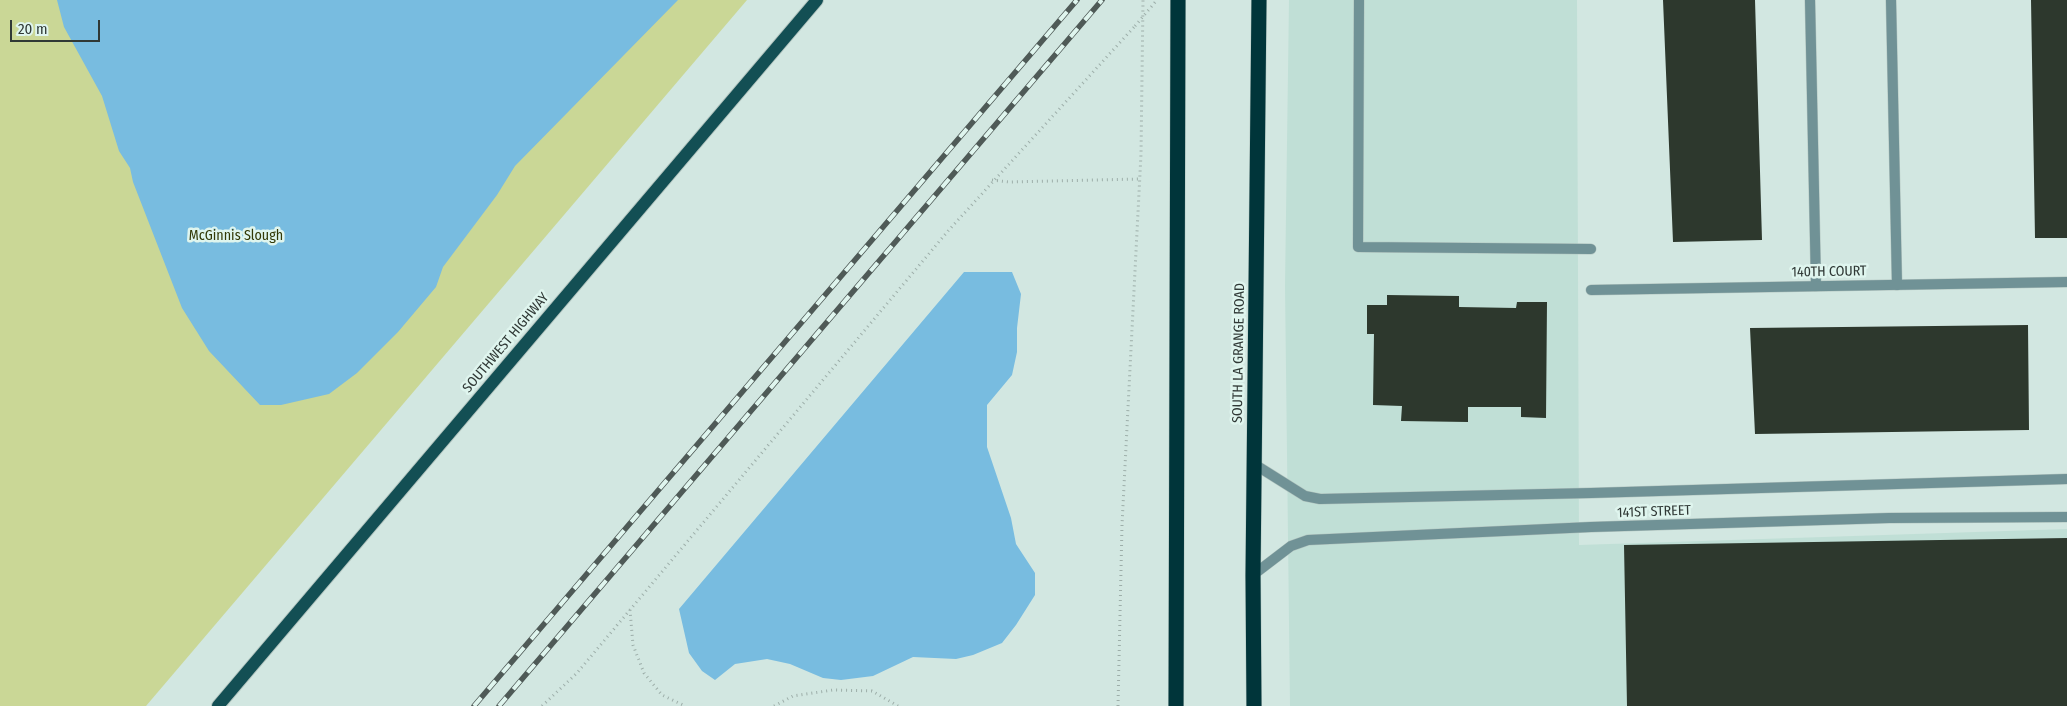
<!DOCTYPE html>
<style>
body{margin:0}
#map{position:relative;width:2067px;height:706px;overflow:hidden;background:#d2e7e1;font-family:"Fira Sans Condensed",sans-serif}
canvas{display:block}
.scale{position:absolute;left:10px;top:20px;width:90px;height:22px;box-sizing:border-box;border:2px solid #303936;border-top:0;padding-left:6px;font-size:15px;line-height:18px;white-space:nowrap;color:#303936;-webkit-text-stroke:4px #dff5ee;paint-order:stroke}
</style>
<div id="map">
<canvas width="2067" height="706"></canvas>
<div class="scale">20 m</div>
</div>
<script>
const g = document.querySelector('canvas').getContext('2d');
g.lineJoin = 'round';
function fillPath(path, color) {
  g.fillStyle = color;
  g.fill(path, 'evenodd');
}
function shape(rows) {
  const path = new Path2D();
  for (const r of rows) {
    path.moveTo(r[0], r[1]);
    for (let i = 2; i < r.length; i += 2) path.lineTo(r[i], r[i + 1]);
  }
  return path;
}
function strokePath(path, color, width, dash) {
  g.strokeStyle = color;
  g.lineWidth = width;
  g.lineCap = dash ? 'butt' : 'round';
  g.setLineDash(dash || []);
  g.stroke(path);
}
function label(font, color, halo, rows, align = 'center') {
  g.font = font + ' "Fira Sans Condensed",sans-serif';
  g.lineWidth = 5;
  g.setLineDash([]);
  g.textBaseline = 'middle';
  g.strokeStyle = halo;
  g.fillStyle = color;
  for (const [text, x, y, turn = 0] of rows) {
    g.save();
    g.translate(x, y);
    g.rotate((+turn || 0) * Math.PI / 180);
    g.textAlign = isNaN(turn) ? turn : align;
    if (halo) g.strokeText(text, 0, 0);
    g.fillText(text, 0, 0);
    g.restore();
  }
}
fillPath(shape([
 [1289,0,1577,0,1579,545,2067,529,2067,706,1290,706,1285,286]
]), '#c0dfd6');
fillPath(shape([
 [0,0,747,0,146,706,0,706]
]), '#cad796');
fillPath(shape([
 [57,0,678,0,515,166,497,195,443,267,436,287,398,332,357,373,329,394,281,405,260,405,209,351,182,308,133,182,130,168,119,151,102,96,64,27],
 [964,272,1012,272,1021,294,1017,328,1017,352,1012,375,987,405,987,447,1011,518,1016,544,1035,573,1035,595,1016,625,1002,643,973,655,956,659,913,657,873,676,841,680,823,678,790,664,767,659,735,664,715,680,702,671,689,653,679,609]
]), '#78bce0');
fillPath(shape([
 [1663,0,1755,0,1762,240,1673,242],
 [2031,0,2067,0,2067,238,2035,238],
 [1387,295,1459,296,1459,307,1516,308,1517,302,1547,302,1546,418,1521,417,1521,407,1468,407,1468,422,1401,421,1402,406,1373,405,1374,334,1367,334,1367,305,1387,305],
 [2028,325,2029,430,1755,434,1750,328],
 [2067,538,2067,706,1627,706,1624,545]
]), '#2d382d');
const lane = shape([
 [1359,0,1358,247,1591,249],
 [1810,0,1816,286],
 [1891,0,1897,285]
]);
const street = shape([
 [1591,290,2067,282],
 [1254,464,1305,496,1320,499,1591,493,2067,479],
 [1253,575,1291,546,1308,540,1591,527,1889,518,2067,517]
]);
const primary = shape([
 [218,706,817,0]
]);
const highway = shape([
 [1176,706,1178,0],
 [1254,706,1253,575,1259,0]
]);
strokePath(lane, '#b2c4bf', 11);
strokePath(street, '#b2c4bf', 11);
strokePath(primary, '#b2c4bf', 14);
strokePath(highway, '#b2c4bf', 16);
strokePath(shape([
 [992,180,1009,182,1139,179],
 [630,610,633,645,644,673,662,695,685,706],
 [542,706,577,673,948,231,1135,26],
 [774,706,793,696,833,690,872,691,898,706],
 [1118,706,1122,525,1141,154,1143,0]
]), '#9daea9', 3, [1, 4]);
strokePath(lane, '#709296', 10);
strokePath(street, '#709296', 10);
strokePath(primary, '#134f54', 12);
strokePath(highway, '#00353a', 15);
const rail = shape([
 [474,706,1077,0],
 [499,706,1102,0]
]);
strokePath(rail, '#4f5a57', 5.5);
strokePath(rail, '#dff5ee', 4, [11]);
strokePath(shape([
 [1135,26,1157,0]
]), '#9daea9', 3, [1, 4]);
label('14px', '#323906', '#dff5ee', [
 ["McGinnis Slough",236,236]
]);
label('14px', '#303936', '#dff5ee', [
 ["140TH COURT",1829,272,-1],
 ["SOUTHWEST HIGHWAY",506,343,-50],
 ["SOUTH LA GRANGE ROAD",1239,353,-89],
 ["141ST STREET",1654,512,-2]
]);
</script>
